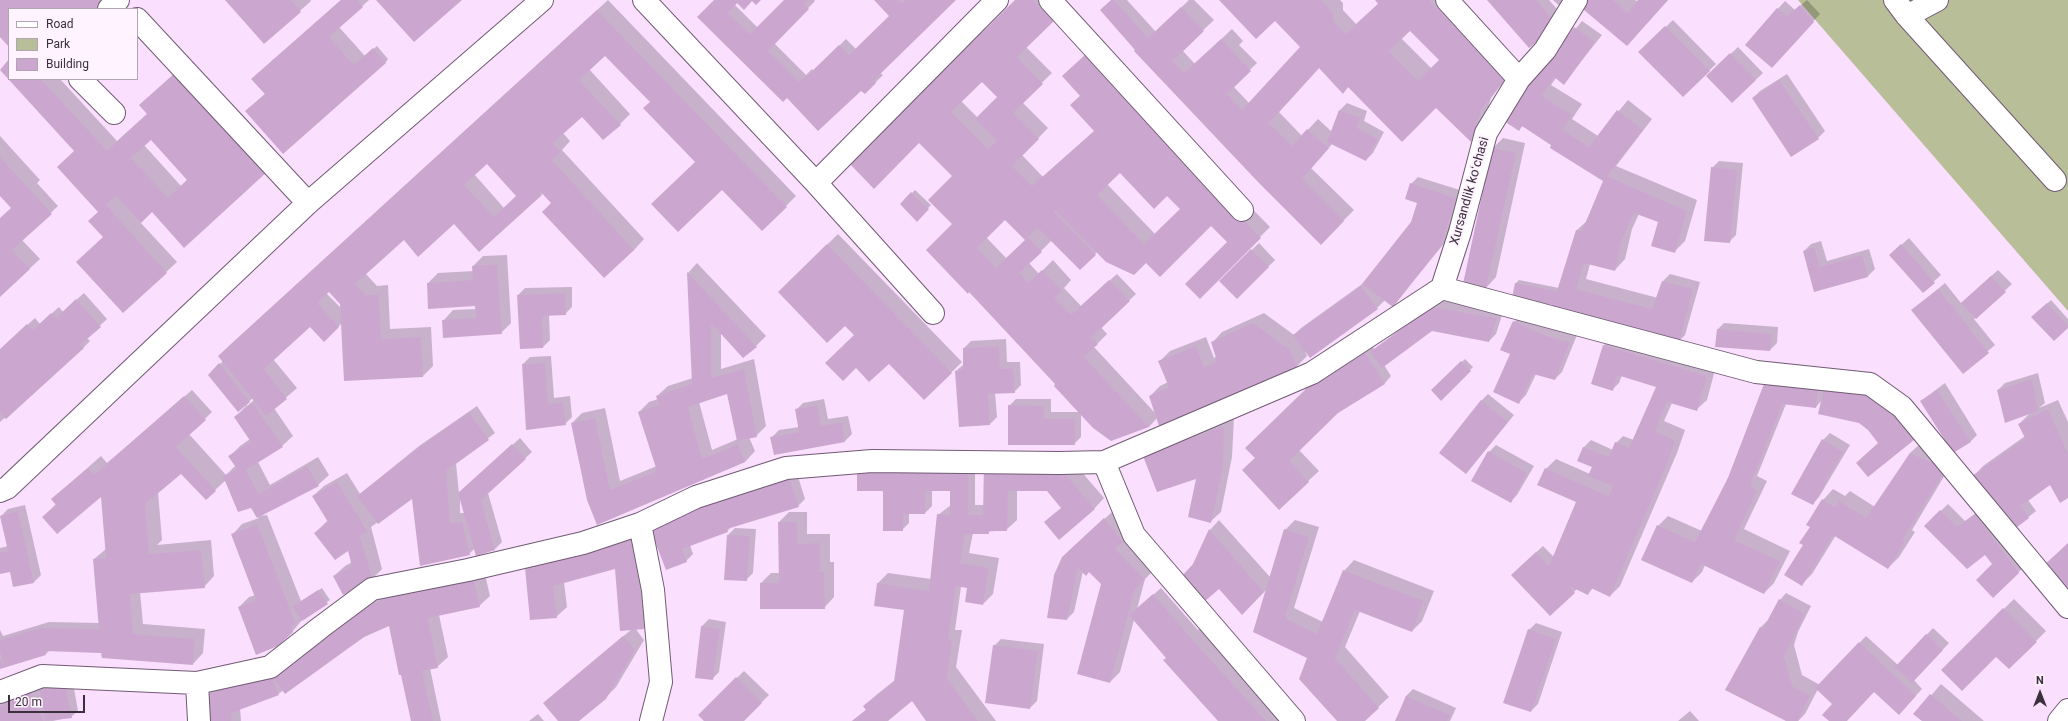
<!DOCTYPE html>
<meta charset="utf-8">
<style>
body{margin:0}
#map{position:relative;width:2068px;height:721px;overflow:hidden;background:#fadffe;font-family:Roboto,sans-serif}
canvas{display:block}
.legend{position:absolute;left:8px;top:8px;width:130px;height:72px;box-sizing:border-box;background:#fef3ff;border:1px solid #b0a5b1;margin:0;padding:5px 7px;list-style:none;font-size:12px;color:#3a303c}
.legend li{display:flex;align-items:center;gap:8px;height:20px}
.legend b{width:20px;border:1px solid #b0a5b1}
.north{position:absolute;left:2020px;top:673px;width:40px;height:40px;-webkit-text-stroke:3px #fef3ff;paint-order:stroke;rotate:0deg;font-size:11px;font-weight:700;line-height:16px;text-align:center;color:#3a303c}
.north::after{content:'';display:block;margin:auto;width:14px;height:18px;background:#3a303c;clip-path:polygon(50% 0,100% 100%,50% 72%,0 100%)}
.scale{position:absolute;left:8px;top:695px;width:77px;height:18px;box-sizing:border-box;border:2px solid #3a303c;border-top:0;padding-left:5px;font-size:12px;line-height:14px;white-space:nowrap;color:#3a303c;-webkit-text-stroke:3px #fef3ff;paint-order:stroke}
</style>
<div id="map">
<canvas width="2068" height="721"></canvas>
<ul class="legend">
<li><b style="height:5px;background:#fff"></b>Road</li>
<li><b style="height:11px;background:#b8be97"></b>Park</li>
<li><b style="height:11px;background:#cba7cf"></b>Building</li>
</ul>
<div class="north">N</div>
<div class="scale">20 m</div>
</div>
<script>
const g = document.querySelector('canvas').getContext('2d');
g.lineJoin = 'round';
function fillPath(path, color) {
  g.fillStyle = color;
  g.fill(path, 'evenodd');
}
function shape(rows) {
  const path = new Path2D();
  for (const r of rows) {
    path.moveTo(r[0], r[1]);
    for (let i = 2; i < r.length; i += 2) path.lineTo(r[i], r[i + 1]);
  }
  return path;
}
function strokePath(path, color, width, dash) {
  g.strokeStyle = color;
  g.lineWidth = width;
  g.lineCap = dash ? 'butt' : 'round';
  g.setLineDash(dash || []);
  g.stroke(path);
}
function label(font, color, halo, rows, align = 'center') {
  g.font = font + ' Roboto,sans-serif';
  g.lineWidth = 4;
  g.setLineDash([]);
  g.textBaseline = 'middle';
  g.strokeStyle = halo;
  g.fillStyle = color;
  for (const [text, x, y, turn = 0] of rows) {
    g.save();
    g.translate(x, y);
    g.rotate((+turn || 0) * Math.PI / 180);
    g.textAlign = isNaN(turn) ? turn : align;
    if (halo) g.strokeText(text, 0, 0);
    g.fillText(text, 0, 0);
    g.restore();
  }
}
fillPath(shape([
 [1798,0,2068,0,2068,311]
]), '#b8be97');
fillPath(shape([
 [226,0,310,0,311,1,264,43],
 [341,0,369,0,339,27,365,56,377,46,388,59,385,63,257,101,265,94,252,79],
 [608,0,796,196,762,230,696,162,651,102,605,55,589,69,630,114,620,124,582,115,563,133,570,141,562,150,644,239,634,250,604,277,552,203,543,193,479,251,454,223,404,239,365,273,377,286,388,285,390,329,431,327,433,366,423,376,342,323,324,341,310,326,273,359,297,388,274,408,293,436,282,446,258,462,270,485,318,457,329,475,318,485,259,516,267,515,301,601,322,588,330,600,302,620,292,632,239,607,249,597,256,595,232,535,242,524,259,518,252,506,226,480,215,490,181,473,158,492,162,540,157,545,211,540,214,576,204,587,140,592,143,624,205,629,203,653,193,664,102,651,50,650,46,654,0,667,0,630,3,636,49,622,100,623,94,559,106,549,102,495,43,517,56,504,52,499,101,456,107,463,192,390,212,412,189,434,226,475,236,465,230,456,240,446,250,439,235,417,246,406,209,375,223,361,229,346],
 [487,163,517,196,504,208,474,174],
 [329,290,341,303,341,308,326,293],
 [253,398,254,400,247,406,246,404],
 [715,0,752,0,738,2,735,5,758,28,785,0,814,0,815,1,774,43,806,75,812,69,814,71,846,39,856,49,891,15,875,0,954,0,880,73,883,75,865,93,861,89,818,129],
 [1016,0,1053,0,1063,10,1026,47,1052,73,1022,102,1048,128,1022,155,1043,177,1095,131,1071,105,1081,95,1158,113,1270,227,1200,297,1229,242,1211,225,1146,262,1097,252,1080,269,1052,240,1029,263,1039,274,1053,260,1071,280,1064,288,1081,306,1117,274,1136,294,1101,327,1107,334,1094,347,1156,414,1150,396,1160,386,1168,382,1160,361,1170,351,1206,337,1214,358,1217,356,1212,343,1222,332,1264,313,1294,335,1301,328,1365,282,1412,223,1419,202,1411,184,1418,177,1463,191,1451,235,1393,306,1385,300,1377,308,1310,357,1305,351,1307,356,1297,366,1161,427,1157,418,1149,427,1081,414,1081,437,1074,444,1009,406,1016,399,1051,399,1051,412,1079,412,1057,384,954,224,959,170,919,142],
 [982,80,999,97,978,118,961,101],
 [1120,171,1167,194,1181,209,1155,234,1107,184],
 [1005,219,1026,240,1006,258,986,237],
 [1112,0,1127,0,1156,32,1189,0,1194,0,1214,20,1182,50,1195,64,1232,29,1243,41,1239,45,1257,63,1233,86,1249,103,1301,47,1275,19,1221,0,1340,0,1343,3,1343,10,1356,24,1379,3,1376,0,1454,0,1515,67,1491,98,1481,131,1471,141,1436,107,1349,86,1343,92,1320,67,1279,112,1302,136,1318,119,1332,132,1340,110,1347,103,1367,111,1364,121,1384,132,1373,153,1366,160,1333,143,1311,168,1354,210,1321,243,1137,50],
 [1410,29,1440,60,1431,68,1401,38],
 [1487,0,1549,0,1563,16,1556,23],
 [1553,0,1569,0,1562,8],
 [1582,0,1635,0,1638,2,1640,0,1668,0,1627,45],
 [1807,0,1820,14,1778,59,1746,44,1785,1,1795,10],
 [1673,20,1716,64,1683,96,1640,52],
 [1582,21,1602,35,1564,83,1556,78,1551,85,1582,104,1572,119,1598,136,1628,100,1652,119,1616,166,1697,200,1685,241,1674,252,1659,221,1639,214,1632,229,1625,259,1615,270,1590,264,1586,279,1658,298,1663,281,1670,274,1700,282,1685,335,1678,342,1554,304,1514,297,1516,283,1519,280,1559,288,1577,230,1588,220,1604,181,1523,126,1519,129,1537,64,1552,58],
 [1738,47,1763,73,1732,102,1708,76],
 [190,60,280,158,152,211,140,222,177,262,123,312,99,211,76,151,10,79,60,79,117,141,148,113,154,93],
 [151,139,188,179,181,186,144,145],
 [1787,74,1825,131,1818,138,1753,98,1760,91],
 [0,136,40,180,37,183,58,206,22,240,40,259,0,296,0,219,12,208,0,194],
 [1503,138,1525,143,1496,277,1486,288,1493,148],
 [1719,161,1743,163,1736,235,1729,242,1712,168],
 [915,190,931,205,917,220,901,204],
 [838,234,962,362,924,399,889,362,856,367,855,334,845,324,779,292],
 [1909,238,1941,275,1923,291,1898,248],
 [1821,241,1827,261,1869,249,1875,269,1868,276,1814,290,1804,251,1811,244],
 [1259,243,1275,260,1237,298,1220,281],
 [507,255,511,323,501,333,443,321,453,310,476,309,476,305,428,283,438,273,474,271,473,266,483,256],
 [697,263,766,336,756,346,721,332,721,369,754,359,766,426,756,436,749,437,755,451,745,462,597,524,572,423,582,413,605,408,620,481,657,466,639,412,649,402,658,399,657,396,668,386,693,378,688,273],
 [728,393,738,439,712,450,699,402],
 [1998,270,2012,284,1974,319,1995,345,1963,372,1920,304,1945,283,1961,303],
 [572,287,572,307,565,314,549,315,550,340,543,347,521,348,518,295,525,288],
 [84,293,107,319,87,338,90,341,83,348,0,422,0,350,35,318,40,324,59,307,63,312],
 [1440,300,1503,312,1496,334,1489,341,1432,330,1384,365,1391,376,1385,383,1337,413,1299,450,1319,471,1279,508,1243,470,1256,457,1322,377,1333,373,1373,347,1374,349],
 [2051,300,2068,319,2068,326,2033,317],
 [1521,315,1556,330,1577,335,1562,372,1555,379,1536,374,1526,395,1519,402,1511,354,1514,322],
 [1724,323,1778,327,1777,343,1770,350,1717,330],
 [1611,338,1716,366,1707,400,1696,410,1672,403,1664,421,1685,430,1677,453,1620,586,1610,596,1593,588,1588,594,1577,589,1550,615,1519,568,1543,546,1554,557,1577,502,1546,469,1556,459,1590,474,1593,466,1579,460,1584,447,1591,440,1613,450,1616,443,1623,436,1634,440,1657,386,1622,375,1619,383,1612,390,1604,345],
 [1006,339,1007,362,1020,362,1021,385,1014,392,995,393,997,417,990,424,956,371,964,364,964,348,971,341],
 [551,356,554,398,570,396,572,417,565,424,527,429,523,364,530,357],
 [1465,359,1473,367,1441,399,1433,390],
 [2038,373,2045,403,2039,408,2058,400,2068,422,2068,497,2050,484,2028,500,2036,511,2012,530,1973,477,1983,466,2025,436,2019,424,2030,413,1998,390,2005,383],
 [1836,374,1879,443,1869,429,1822,400,1816,407,1786,404,1757,476,1767,481,1744,529,1790,551,1774,583,1764,593,1705,565,1702,572,1692,582,1658,526,1668,516,1702,531,1728,478,1768,376],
 [1945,383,1977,435,1970,442,1921,401],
 [1488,394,1514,415,1472,466,1481,401],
 [824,399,828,419,848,416,852,434,845,441,772,437,779,430,799,427,796,410,803,403],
 [477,406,495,433,456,463,459,494,520,438,532,452,488,493,502,542,495,549,477,554,475,548,469,554,412,497,371,527,382,569,372,579,334,576,345,566,352,562,349,549,315,533,328,520,313,496,324,486,347,473,360,494,419,446],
 [460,496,465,513,460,513],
 [1234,417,1232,457,1221,512,1210,522,1198,478,1144,456],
 [1830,433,1850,445,1819,497,1813,504,1823,440],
 [1921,443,1955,458,1912,530,1915,532,1899,557,1888,568,1836,535,1812,574,1802,584,1804,545,1811,526,1808,524,1823,500,1833,489,1845,496,1850,491,1875,507,1910,453],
 [1496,445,1534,466,1517,495,1510,502,1489,452],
 [1069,457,1104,498,1094,509,1062,508,1048,490,1017,490,1017,520,1006,530,973,533,969,553,999,558,993,594,983,604,968,587,961,587,955,630,962,630,956,667,996,721,928,721,913,700,888,721,852,721,867,709,864,706,875,696,895,680,905,609,875,605,878,583,888,573,931,579,938,515,951,505,951,490,932,490,932,506,925,513,909,513,909,523,902,530,884,490,975,458,975,505,984,505,985,466],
 [795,467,805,499,798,506,732,526,727,531,690,545,693,554,686,561,650,527],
 [1948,504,1965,521,1983,508,2026,565,1993,596,1993,564,1985,554,1925,526],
 [25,505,41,575,34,582,14,586,10,571,0,573,0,548,8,546,1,516,8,509],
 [789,512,807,512,807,534,830,534,830,562,834,562,834,597,824,608,761,583,771,573,779,573,779,522],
 [1112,512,1154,570,1145,579,1137,609,1161,588,1198,630,1201,627,1285,721,1219,721,1172,653,1134,620,1120,672,1110,682,1102,584,1090,571,1083,571,1074,612,1067,619,1070,550],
 [1219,520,1270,577,1285,530,1295,520,1319,527,1294,608,1323,622,1344,571,1354,560,1434,591,1422,621,1412,631,1360,611,1345,647,1389,697,1363,721,1339,721,1308,657,1267,589,1242,614,1219,588,1194,565,1210,530],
 [735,528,756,529,753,573,746,580,728,535],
 [648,554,654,617,644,628,635,628,644,640,616,687,605,698,577,721,559,721,544,703,632,629,616,568,564,582,567,607,556,617,526,568,536,558],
 [484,570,490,596,479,606,439,615,448,657,437,667,430,668,441,721,412,721,390,623,364,637,278,694,240,708,241,721,205,721,204,696,215,686,359,608,392,592],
 [1786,593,1811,606,1798,632,1794,645,1802,675,1820,685,1866,636,1898,665,1933,628,1949,643,1914,680,1922,689,1899,714,1874,691,1846,721,1830,721,1834,704,1818,689,1805,714,1798,721,1788,721,1726,690,1761,627,1769,619,1780,600],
 [2014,599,2046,631,2009,668,1996,655,1942,670],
 [709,619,726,622,719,672,712,679,702,626],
 [1536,623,1562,632,1538,704,1531,711,1529,630],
 [1001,639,1044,644,1037,701,1030,708,994,646],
 [744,671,769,695,743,721,706,721,700,715],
 [72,677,78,711,71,717,53,721,0,721,0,704,37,686,39,689,47,682],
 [1941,684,1984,721,1923,721,1915,714],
 [1413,689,1456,708,1450,721,1396,721,1406,696],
 [1690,711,1699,721,1678,721],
 [538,714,544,721,529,721]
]), '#0003');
fillPath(shape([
 [0,0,110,0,100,9,9,9,9,47,0,37],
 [225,0,291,0,301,12,264,44],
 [341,0,357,0,363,7,329,37,354,65,373,48,386,63,283,154,245,111,265,94,251,79],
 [376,0,462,0,414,42],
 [714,0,761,0,756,5,752,1,744,10,737,3,728,13,750,34,784,0,809,0,804,4,809,9,768,51,799,82,805,76,806,77,839,45,849,55,889,16,874,0,898,0,902,3,905,0,956,0,874,80,876,83,865,94,861,91,818,131,787,98,783,102,697,17],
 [1015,0,1033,0,1054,21,1017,57,1043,84,1013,113,1039,139,1012,166,1032,186,1094,131,1070,105,1080,96,1062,76,1086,54,1216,193,1261,238,1200,299,1185,284,1227,242,1211,226,1160,277,1146,263,1134,275,1106,262,1055,210,1054,212,1096,255,1080,270,1038,228,1028,237,1042,252,1019,273,1028,283,1042,270,1062,291,1054,298,1071,315,1109,280,1130,301,1091,338,1098,344,1084,357,1149,427,1111,441,1093,428,1054,386,1055,384,969,292,968,294,926,250,952,224,928,200,952,176,919,143,874,189,849,163],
 [982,82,997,97,975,119,997,141,988,149,951,112],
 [1120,173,1154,209,1167,196,1180,209,1144,244,1097,195],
 [1005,220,1025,240,996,268,977,248],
 [1111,0,1114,0,1148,38,1181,7,1204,31,1173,61,1184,73,1221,39,1251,71,1227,94,1242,110,1300,47,1275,21,1256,39,1219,0,1321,0,1333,13,1333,21,1346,34,1378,4,1375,0,1429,0,1506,78,1481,110,1471,142,1436,108,1402,142,1348,87,1343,94,1319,68,1269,123,1292,146,1307,129,1329,148,1302,179,1344,221,1321,245,1259,183,1134,51,1135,50,1100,10],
 [1410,31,1439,60,1418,81,1389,51],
 [1487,0,1536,0,1557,24,1529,48],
 [1581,0,1613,0,1627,13,1638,0,1668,0,1627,46,1578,5],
 [1800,5,1814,22,1772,68,1745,45,1777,8,1787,16],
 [597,10,787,207,762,231,722,190,678,232,651,204,695,162,643,108,650,102,605,56,579,80,621,125,603,140,582,117,553,143,561,152,552,160,634,250,604,278,542,212,551,203,537,188,542,195,479,252,454,224,418,257,404,240,355,284,366,295,379,295,381,339,421,337,423,377,344,381,340,304,329,292,317,303,339,327,324,342,310,327,264,369,287,399,266,416,218,356],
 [487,164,516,196,494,217,464,185],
 [1665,26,1710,71,1683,97,1638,52],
 [1574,27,1595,42,1564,85,1554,77,1542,96,1572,115,1563,130,1589,147,1617,110,1643,130,1607,176,1687,211,1675,253,1651,246,1658,222,1634,213,1622,240,1615,271,1584,263,1576,289,1652,309,1662,281,1693,289,1679,343,1551,309,1553,305,1512,298,1515,283,1557,291,1576,230,1582,231,1603,181,1550,148,1551,145,1522,126,1519,131,1501,119,1536,64,1543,69],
 [1730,53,1756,80,1732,103,1706,76],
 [9,59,9,79,41,79,107,151,147,114,139,105,176,72,268,171,184,248,152,212,141,223,116,196,106,205,167,273,123,313,76,262,103,237,88,221,98,212,57,167,74,151,0,70],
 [151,140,187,180,168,198,131,158],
 [1779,80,1819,139,1791,157,1752,98],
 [1339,110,1361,118,1357,128,1378,139,1366,161,1327,142],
 [1492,148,1516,153,1486,289,1463,284],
 [0,157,52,214,12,250,30,269,0,297,0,218,11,208,0,196],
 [1711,167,1737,170,1730,243,1704,241],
 [1410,183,1456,198,1441,246,1393,307,1362,284,1411,222,1417,203,1405,199],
 [911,192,929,209,917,222,900,204],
 [827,244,952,373,924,400,889,364,869,382,856,368,843,381,825,363,854,335,845,326,827,343,778,292],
 [1901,244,1935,283,1923,293,1889,255],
 [1814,247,1820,267,1862,255,1868,277,1814,292,1803,251],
 [1251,249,1269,267,1237,299,1219,281],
 [497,264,502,334,443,338,442,320,476,318,475,306,428,309,427,283,473,280,472,266],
 [687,272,757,347,743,358,711,323,711,378,744,369,757,437,737,441,727,394,688,407,702,459,738,444,745,462,597,525,587,500,571,423,595,418,610,490,657,471,638,412,659,405,656,396,692,384],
 [1991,276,2006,292,1976,319,1961,303],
 [1361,286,1378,309,1310,358,1293,335],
 [1938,289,1989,353,1963,374,1911,310],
 [565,293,566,315,542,316,543,348,520,349,517,295],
 [76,299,101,327,80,345,84,348,6,419,0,413,0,349,27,324,33,330,51,313,56,318],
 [2047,303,2068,325,2068,328,2054,341,2031,317],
 [1432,307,1497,318,1489,342,1432,331,1382,368,1370,352],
 [1513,321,1549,337,1570,342,1555,380,1533,374,1519,404,1493,392,1510,354,1500,350],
 [1253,323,1290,350,1297,367,1160,429,1149,396,1169,387,1158,361,1196,346,1204,367,1217,361,1211,342],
 [1717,329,1772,334,1770,351,1715,347],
 [1603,345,1707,376,1697,411,1667,402,1655,431,1675,440,1667,464,1610,597,1591,588,1588,595,1569,586,1575,593,1550,616,1511,575,1536,552,1549,566,1576,502,1537,485,1545,468,1608,496,1613,486,1588,476,1592,467,1577,461,1583,447,1609,457,1615,442,1629,448,1656,387,1617,375,1613,391,1591,384],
 [999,346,1000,369,1013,368,1015,393,988,394,990,425,959,427,955,371,963,370,963,348],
 [1365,353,1385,384,1338,413,1289,461,1309,482,1279,510,1242,470,1255,458,1245,448,1310,385,1325,379],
 [1461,361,1471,371,1441,401,1431,390],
 [219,363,250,402,238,412,208,375],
 [545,363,548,404,563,402,566,425,526,430,522,364],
 [1767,376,1819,381,1816,408,1782,404,1750,486,1757,491,1734,540,1780,561,1764,594,1701,564,1692,583,1641,560,1657,525,1695,542,1728,478],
 [2032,379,2038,411,2005,423,1997,390],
 [1825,384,1879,396,1919,436,1868,477,1856,463,1878,443,1868,430,1859,423,1818,414],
 [1937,390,1971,442,1953,453,1920,401],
 [184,396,206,420,176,447,216,491,206,500,181,474,145,504,149,554,201,550,205,588,130,594,133,634,195,639,193,665,102,658,101,653,45,651,46,655,0,669,0,659,4,666,0,652,0,640,41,628,99,629,93,559,106,558,101,497,57,534,42,517,56,505,51,499,88,468,94,475],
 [1481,400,1508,422,1466,474,1439,453],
 [253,403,283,447,246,470,259,494,307,466,319,486,257,518,251,508,238,512,223,476,237,469,228,456,251,442,234,417],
 [817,405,821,426,842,422,845,442,774,455,770,437,799,432,795,409],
 [1008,405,1044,406,1044,419,1075,419,1075,445,1008,445],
 [2048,409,2068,454,2068,498,2060,503,2050,485,2021,506,2029,518,2012,531,1972,476,2025,438,2018,424],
 [469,412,489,440,446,471,450,523,462,522,470,555,420,566,412,499,378,524,357,496,409,455],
 [1224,426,1223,468,1211,523,1188,517,1196,479,1157,492,1143,456],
 [1822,439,1843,452,1813,505,1791,494],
 [512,444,526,459,481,500,495,550,476,556,458,493],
 [1488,451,1527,473,1511,503,1471,481],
 [1910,453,1946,469,1902,540,1905,542,1888,569,1833,535,1802,586,1784,575,1803,545,1799,543,1810,527,1806,525,1822,499,1835,507,1839,501,1866,518],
 [857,465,968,465,968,515,983,515,984,465,1059,467,1095,509,1059,540,1044,522,1061,508,1047,491,1008,491,1007,531,989,531,989,534,965,534,960,563,989,568,983,605,965,602,967,588,956,586,948,640,952,640,947,678,978,721,926,721,912,701,887,721,852,721,866,710,863,706,894,682,904,610,874,606,877,583,929,591,937,514,950,515,950,491,925,491,925,514,903,514,903,531,883,531,883,491,857,491],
 [788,473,799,507,727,529,728,532,682,549,687,562,666,570,649,526],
 [337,482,367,531,360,536,373,580,343,595,333,576,352,566,348,551,335,560,314,533,328,522,312,496],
 [1940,510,1957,527,1975,514,2019,573,1993,598,1976,580,1992,564,1985,555,1967,569,1924,526],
 [18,511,34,583,13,587,10,572,0,574,0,553,8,551,0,516],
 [1104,518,1123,542,1115,549,1145,580,1135,589,1110,683,1077,674,1101,584,1089,572,1086,576,1078,568,1067,620,1047,618,1054,575,1062,557],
 [778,522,797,522,797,544,820,543,820,572,824,572,825,609,760,609,760,583,779,583],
 [257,524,296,624,291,626,293,632,278,646,256,655,238,607,256,600,231,534],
 [1209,529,1264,592,1242,615,1219,589,1204,602,1182,576,1193,564],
 [1284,529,1309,537,1285,618,1317,634,1343,570,1424,601,1412,632,1355,610,1335,658,1379,708,1365,721,1337,721,1299,679,1307,658,1253,632],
 [727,535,750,536,747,581,724,580],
 [635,537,644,629,620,631,615,569,553,586,557,618,530,620,525,568],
 [2068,543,2068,593,2041,568],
 [474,580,480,607,428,618,438,668,422,671,433,721,411,721,401,675,399,675,389,626,364,637,285,694,271,675,351,614,384,599],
 [318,590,328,604,302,621,292,607],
 [1153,594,1190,637,1266,721,1218,721,1163,660,1166,658,1129,615],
 [1779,599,1805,614,1784,656,1792,686,1810,695,1798,721,1786,721,1725,690,1760,627,1763,629],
 [2003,608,2037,642,2009,669,1996,657,1962,691,1941,670],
 [701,626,720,629,713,680,695,678],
 [1528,629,1556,639,1531,712,1503,703],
 [1926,634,1943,650,1912,683,1895,667],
 [623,636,635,650,606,699,579,721,558,721,543,703],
 [1859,642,1916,696,1899,715,1874,692,1847,721,1829,721,1822,715,1832,704,1815,688],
 [993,645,1038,651,1030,709,985,703],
 [270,672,279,695,231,713,231,721,204,721,203,696],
 [736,677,762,703,744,721,704,721,698,715],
 [65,683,72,718,45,721,39,688],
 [30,692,44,721,0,721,0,706],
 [1930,694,1962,721,1922,721,1913,714],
 [1406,696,1450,715,1447,721,1395,721]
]), '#cba7cf');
const minor = shape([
 [644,0,816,183,933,313],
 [1050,0,1242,210],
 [1447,0,1519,79],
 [1895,0,1907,16],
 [1937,0,1907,16,2055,180],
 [109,9,118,0],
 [137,19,308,203],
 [80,79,114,113],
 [816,183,997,0],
 [1442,288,1460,232,1486,133,1519,79,1545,50,1576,0],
 [1104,462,1134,535,1294,721],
 [0,491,7,488,308,203,542,0],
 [640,524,653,590,661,682,651,721],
 [197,683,199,721],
 [0,692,42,676,197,683,270,667,321,627,372,589,468,570,583,543,640,524,696,497,786,468,872,461,1059,463,1104,462,1312,373,1442,288,1756,372,1870,384,1902,407,2068,607],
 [2059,721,2068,710]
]);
strokePath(minor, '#715a74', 24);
strokePath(minor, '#fff', 22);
label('13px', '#3a303c', '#fef3ff', [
 ["Xursandlik koʻchasi",1470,191,-74]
]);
</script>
